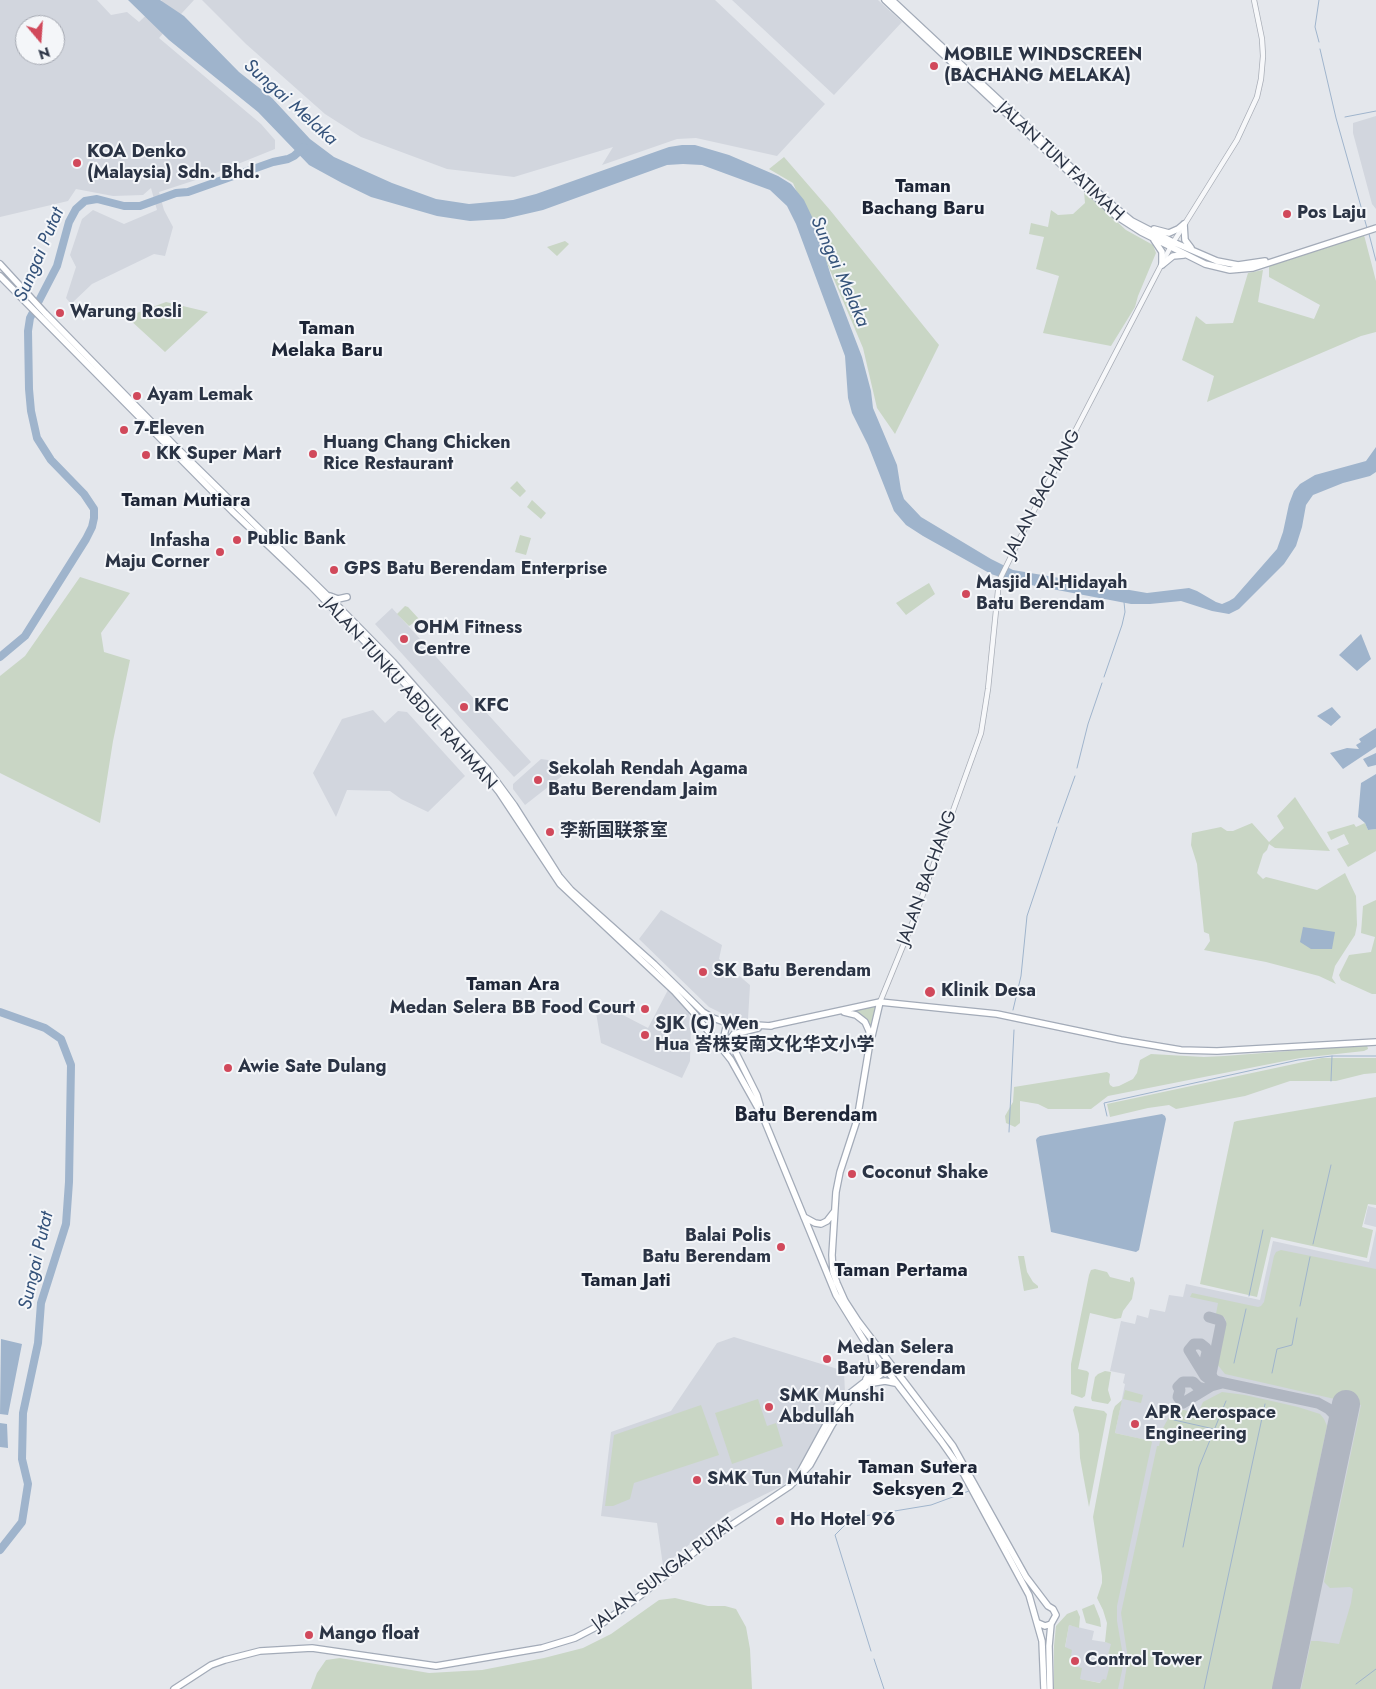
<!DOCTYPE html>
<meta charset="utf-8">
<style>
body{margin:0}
#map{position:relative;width:1376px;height:1689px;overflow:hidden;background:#e4e7ec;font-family:Jost,sans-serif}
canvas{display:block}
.north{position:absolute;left:15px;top:15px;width:50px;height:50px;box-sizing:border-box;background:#f4f6f9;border:1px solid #a4a8b1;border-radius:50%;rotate:162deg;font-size:14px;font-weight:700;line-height:20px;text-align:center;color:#2b3445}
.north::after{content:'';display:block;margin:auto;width:18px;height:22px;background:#d1495b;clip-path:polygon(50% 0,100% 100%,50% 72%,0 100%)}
</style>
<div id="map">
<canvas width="1376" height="1689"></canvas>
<div class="north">N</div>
</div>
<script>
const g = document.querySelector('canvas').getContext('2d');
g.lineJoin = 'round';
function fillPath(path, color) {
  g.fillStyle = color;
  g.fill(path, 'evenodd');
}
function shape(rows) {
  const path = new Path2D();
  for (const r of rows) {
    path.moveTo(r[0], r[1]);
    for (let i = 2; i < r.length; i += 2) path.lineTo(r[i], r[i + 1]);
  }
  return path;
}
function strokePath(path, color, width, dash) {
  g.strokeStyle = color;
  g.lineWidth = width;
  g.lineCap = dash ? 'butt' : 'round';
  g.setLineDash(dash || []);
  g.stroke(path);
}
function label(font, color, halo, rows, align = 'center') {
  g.font = font + ' Jost,"Noto Sans SC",sans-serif';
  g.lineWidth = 4;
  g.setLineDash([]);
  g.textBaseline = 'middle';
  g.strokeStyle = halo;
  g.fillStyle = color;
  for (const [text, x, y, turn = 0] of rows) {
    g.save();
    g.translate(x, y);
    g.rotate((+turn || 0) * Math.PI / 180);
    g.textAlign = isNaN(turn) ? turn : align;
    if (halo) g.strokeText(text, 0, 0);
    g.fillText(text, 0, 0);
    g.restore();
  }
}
fillPath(shape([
 [0,0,97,0,111,15,127,12,139,22,162,0,194,0,159,38,261,124,275,140,275,149,208,176,159,192,164,210,173,227,165,256,154,254,92,284,71,304,66,298,76,267,70,255,82,219,93,210,124,224,157,210,151,188,143,195,113,196,76,189,68,201,0,217],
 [25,25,55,25,55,55,25,55],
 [202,0,715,0,825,104,777,156,696,138,677,139,602,165,613,147,514,177,447,169,361,137,325,114,246,44],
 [732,0,878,0,902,22,834,95],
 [1376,116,1376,209,1372,204,1353,133,1353,123],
 [392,608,531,762,514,777,375,624],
 [373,710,385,723,398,711,407,712,465,776,428,812,401,799,390,791,347,790,336,817,313,773,342,719],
 [541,759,548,760,562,776,525,805,513,789,513,784],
 [661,910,722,945,719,959,750,985,748,1019,727,1016,709,1007,639,939],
 [669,988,689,1013,691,1026,690,1061,682,1078,601,1043,594,1000,648,1028],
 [1368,1206,1376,1208,1376,1227,1364,1224],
 [1376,1230,1376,1689,1112,1689,1113,1685,1079,1679,1071,1664,1065,1648,1069,1625,1094,1631,1092,1640,1111,1643,1114,1612,1150,1441,1115,1433,1125,1384,1123,1383,1125,1374,1110,1371,1121,1321,1135,1324,1137,1315,1148,1318,1150,1309,1165,1312,1169,1295,1183,1297,1186,1284,1260,1300,1273,1241,1369,1262],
 [734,1337,844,1371,845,1393,835,1402,796,1474,782,1486,729,1512,663,1566,657,1523,601,1516,611,1432,671,1411,717,1343]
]), '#d2d6de');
fillPath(shape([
 [784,157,830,210,939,345,895,434,877,408,863,348,793,183,769,169],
 [1084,192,1126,230,1153,245,1156,253,1138,296,1135,307,1111,346,1043,333,1059,276,1036,269,1044,237,1029,234,1031,223,1048,227,1051,210,1058,215,1073,214,1085,203],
 [1364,235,1376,281,1376,332,1361,336,1207,402,1214,376,1182,360,1196,316,1206,324,1233,323,1248,273,1263,270,1258,302,1314,319,1320,305,1269,277,1269,266],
 [565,241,569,244,557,256,547,247],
 [166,302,208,312,165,352,129,319,134,314],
 [517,481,526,491,520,497,510,488],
 [532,500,546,513,541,519,527,507],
 [520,535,531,538,526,555,515,552],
 [80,577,130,593,101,633,104,652,130,660,113,741,100,823,0,773,0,676,25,656],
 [929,583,935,594,906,615,896,603],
 [405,606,408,607,419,619,409,626,397,614],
 [1295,797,1330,851,1275,848,1269,844,1267,850,1263,854,1257,873,1263,879,1266,877,1317,890,1345,873,1356,896,1357,925,1355,935,1335,966,1332,978,1336,984,1319,976,1266,962,1204,950,1210,941,1209,934,1204,932,1197,864,1191,845,1192,833,1221,827,1227,831,1233,831,1252,823,1269,842,1284,828,1277,816],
 [1365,823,1368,830,1376,829,1376,851,1348,867,1337,849,1349,844,1344,834,1331,840,1327,832,1354,824,1356,827],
 [1376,900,1376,994,1372,994,1341,980,1339,975,1349,955,1371,952,1375,937,1361,933,1363,906],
 [876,1005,871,1025,867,1019,854,1010],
 [1365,1045,1367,1045,1368,1049,1364,1051,1300,1058,1108,1096,1091,1109,1048,1109,1038,1104,1020,1101,1020,1123,1015,1127,1006,1123,1005,1116,1013,1102,1014,1087,1107,1072,1110,1074,1109,1082,1110,1085,1113,1087,1119,1086,1133,1079,1137,1073,1140,1060,1151,1054,1204,1057,1225,1056],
 [1322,1058,1376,1058,1376,1073,1364,1074,1336,1081,1290,1081,1245,1096,1176,1109,1169,1105,1148,1108,1110,1117,1107,1104],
 [1376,1097,1376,1205,1368,1204,1362,1227,1373,1230,1367,1258,1271,1237,1257,1297,1200,1284,1234,1122,1237,1121],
 [1281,1250,1376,1269,1376,1689,1301,1689,1311,1641,1318,1641,1339,1644,1351,1603,1353,1589,1350,1587,1330,1588,1324,1582,1361,1405,1225,1374,1217,1364,1226,1321,1224,1317,1216,1314,1218,1303,1190,1297,1192,1293,1258,1307,1261,1306,1264,1302,1274,1256,1276,1252],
 [1018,1256,1024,1256,1027,1272,1033,1282,1038,1286,1038,1288,1024,1291],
 [1095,1269,1107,1272,1110,1277,1130,1282,1130,1278,1133,1277,1135,1283,1132,1299,1123,1311,1121,1318,1115,1319,1090,1313,1078,1369,1087,1371,1089,1373,1085,1396,1082,1398,1071,1394,1071,1364,1089,1275,1091,1270],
 [1105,1371,1111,1372,1108,1390,1111,1400,1108,1404,1092,1401,1091,1398,1095,1377,1098,1374],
 [1125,1390,1143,1395,1141,1403,1123,1399],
 [1222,1392,1245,1395,1298,1407,1320,1414,1324,1419,1327,1426,1272,1689,1123,1689,1128,1659,1121,1613,1157,1446,1159,1446,1163,1428,1174,1408,1198,1413,1203,1402],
 [758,1399,767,1426,776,1423,783,1446,732,1464,715,1413],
 [1122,1400,1115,1433,1151,1441,1152,1442,1117,1606,1117,1621,1123,1656,1123,1666,1118,1689,1054,1689,1054,1646,1056,1626,1067,1614,1077,1610,1080,1617,1079,1628,1069,1625,1065,1647,1072,1650,1070,1662,1073,1666,1082,1668,1080,1679,1100,1683,1103,1679,1106,1680,1111,1661,1108,1655,1111,1644,1105,1642,1107,1623,1103,1610,1097,1598,1102,1583,1102,1576,1093,1517,1113,1411,1115,1406],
 [701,1405,719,1455,634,1483,630,1499,613,1506,605,1506,614,1435],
 [1075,1406,1104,1411,1107,1414,1089,1507,1080,1458,1079,1434,1073,1410],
 [675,1598,708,1606,725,1606,736,1609,746,1627,750,1649,752,1689,311,1689,317,1673,326,1660,340,1658,429,1673,482,1670,544,1658,583,1648,611,1634,659,1600],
 [1094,1604,1100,1619,1101,1627,1086,1623,1082,1609]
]), '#c9d6c5');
fillPath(shape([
 [128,0,160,0,184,16,239,72,272,98,310,139,334,157,392,183,436,199,469,204,513,200,536,194,669,147,682,145,695,145,729,155,778,176,791,184,804,200,814,221,831,276,862,357,871,391,873,408,897,465,901,490,904,499,921,517,991,559,1013,570,1147,593,1189,588,1197,591,1216,602,1222,604,1229,601,1234,598,1277,549,1283,532,1289,504,1294,491,1300,484,1315,475,1366,461,1376,447,1376,472,1370,476,1343,483,1313,495,1306,505,1302,527,1296,546,1284,564,1239,609,1229,614,1212,611,1181,601,1150,604,1131,604,1015,582,991,574,923,536,906,525,894,511,868,445,852,413,848,398,845,356,796,224,787,206,770,190,702,165,683,164,667,165,543,210,504,219,470,221,437,216,371,197,342,183,309,165,258,112,169,40],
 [1361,634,1371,659,1357,671,1339,655],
 [1332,707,1341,717,1331,726,1317,716],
 [1376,728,1376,747,1343,769,1330,753,1347,748,1359,749,1356,745,1361,742,1359,739],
 [1376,753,1376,765,1368,767,1363,759],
 [1376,774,1376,829,1368,830,1365,823,1358,817,1361,783],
 [1303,927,1335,932,1332,949,1311,949,1300,942],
 [1162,1114,1165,1116,1166,1119,1139,1250,1136,1252,1051,1232,1036,1140,1037,1138,1040,1136],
 [1,1339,22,1344,8,1415,0,1414],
 [0,1423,7,1424,8,1448,0,1447]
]), '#9fb4cc');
strokePath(shape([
 [1319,0,1315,27,1319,42],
 [1320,49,1336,118,1367,228],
 [1345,117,1376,111],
 [1369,234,1376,261],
 [1104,677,1122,625,1125,612,1124,602],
 [1077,768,1088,724,1102,683],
 [1058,823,1075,776],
 [1013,1010,1021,976,1027,916,1057,827],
 [1331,1081,1332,1056],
 [1107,1116,1104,1103,1298,1060,1332,1056,1376,1056],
 [1009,1132,1014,1030],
 [1313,1244,1331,1165],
 [1249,1296,1263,1230],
 [1300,1306,1310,1257],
 [1234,1363,1246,1309],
 [1272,1373,1277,1349,1292,1345,1297,1318],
 [1174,1420,1214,1429],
 [1183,1547,1199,1467,1226,1401],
 [871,1651,835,1535,852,1518,931,1505,969,1491],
 [874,1659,884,1689],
 [1356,1684,1376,1669],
 [1204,1689,1265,1404]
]), '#9fb4cc', 1);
strokePath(shape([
 [0,657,25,636,86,539,92,527,94,518,94,509,84,494,51,460,37,438,31,411,29,389,28,331,30,318,57,266,69,222,76,209,85,201,97,199,124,206,140,206,176,193,188,192,273,162,288,159,294,156,304,147],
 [0,1012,45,1028,61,1039,71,1065,69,1182,66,1224,41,1303,38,1343,23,1413,22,1459,28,1484,22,1522,0,1550]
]), '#9fb4cc', 8);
strokePath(shape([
 [1209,1317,1219,1320,1221,1324,1211,1374,1213,1379,1218,1382],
 [1203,1369,1207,1352,1206,1348,1201,1344,1194,1344,1189,1350,1205,1376,1210,1380,1318,1403,1329,1409,1335,1415,1338,1422,1338,1443],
 [1205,1389,1198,1387,1193,1382,1183,1382,1178,1387,1180,1390,1178,1397,1183,1403,1211,1386,1222,1383]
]), '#b0b6c1', 11);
strokePath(shape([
 [1286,1689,1346,1404]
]), '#b0b6c1', 28);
const minor = shape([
 [880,1002,914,919,981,733,988,689,999,581,1029,520,1171,246,1237,140,1257,97,1261,79,1263,56,1262,39,1254,0]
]);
const major = shape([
 [885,0,1116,216,1141,232,1205,264,1230,270,1253,268,1376,228],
 [892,0,1104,198,1132,221,1173,242,1217,261,1238,265,1265,261],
 [1184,224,1185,240,1191,248],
 [1154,229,1169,233,1178,229,1184,224],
 [1154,240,1162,252,1162,265],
 [0,264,45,313,174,445,338,606,393,662,489,771,514,805,559,876,571,890,654,964,703,1012,713,1018,727,1023,771,1026],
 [1162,265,1173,256,1184,255],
 [0,276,233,512,311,586,395,673,471,757,499,792,560,884,674,991,693,1012,731,1060,763,1117,836,1295,865,1342,941,1441,962,1471,1029,1595,1042,1641,1044,1689],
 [330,596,338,599,347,597],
 [844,1012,856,1015,865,1022,869,1031,870,1042,857,1120,840,1172,836,1192,832,1255,833,1272,837,1283,845,1301,858,1321,953,1446,1026,1577,1048,1606,1053,1609,1056,1615,1051,1624,1045,1626,1038,1623],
 [727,1023,724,1036,732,1047],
 [769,1026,880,1002,997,1014,1121,1040,1181,1050,1217,1051,1376,1042],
 [758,1028,734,1034,731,1038,731,1043,757,1095,760,1105],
 [872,1036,880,1002],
 [804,1217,815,1223,821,1224,827,1221,834,1212],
 [866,1379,873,1365,871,1353],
 [873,1383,885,1381,895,1383],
 [799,1474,835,1408,844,1398,885,1366],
 [174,1689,211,1665,225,1660,260,1651,312,1648,436,1666,542,1648,575,1638,600,1625,641,1595,712,1538,790,1486,810,1465,832,1425,843,1408,855,1395,891,1366],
 [1050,1689,1049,1646,1051,1624]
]);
strokePath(minor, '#a9aeb7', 6);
strokePath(major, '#a3abb8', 8);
strokePath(minor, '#f7f8fa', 4.5);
strokePath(major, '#fff', 5.5);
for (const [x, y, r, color] of [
 [934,66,5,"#d1495b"],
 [77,163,5,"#d1495b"],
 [1287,214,5,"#d1495b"],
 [60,313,5,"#d1495b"],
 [137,396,5,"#d1495b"],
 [124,430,5,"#d1495b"],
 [313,454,5,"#d1495b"],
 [146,455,5,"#d1495b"],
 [237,540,5,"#d1495b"],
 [220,552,5,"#d1495b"],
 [334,570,5,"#d1495b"],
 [966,594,5,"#d1495b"],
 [404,639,5,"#d1495b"],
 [464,707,5,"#d1495b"],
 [538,780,5,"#d1495b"],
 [550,832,5,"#d1495b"],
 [703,972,5,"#d1495b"],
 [930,992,6,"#d1495b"],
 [645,1009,5,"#d1495b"],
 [645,1035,5,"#d1495b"],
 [228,1068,5,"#d1495b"],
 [852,1174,5,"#d1495b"],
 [781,1247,5,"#d1495b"],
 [827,1359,5,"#d1495b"],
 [769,1407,5,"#d1495b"],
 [1135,1424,5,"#d1495b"],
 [697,1480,5,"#d1495b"],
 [780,1521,5,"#d1495b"],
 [309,1635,5,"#d1495b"],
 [1075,1661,5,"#d1495b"]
]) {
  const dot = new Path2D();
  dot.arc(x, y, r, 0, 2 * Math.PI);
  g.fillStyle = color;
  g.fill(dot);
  strokePath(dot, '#f4f6f9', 2);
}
label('bold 18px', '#2b3445', '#f4f6f9', [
 ["MOBILE WINDSCREEN",944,56],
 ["(BACHANG MELAKA)",944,77],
 ["KOA Denko",87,153],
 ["(Malaysia) Sdn. Bhd.",87,174],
 ["Pos Laju",1297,214],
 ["Warung Rosli",70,313],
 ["Ayam Lemak",147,396],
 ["7-Eleven",134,430],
 ["Huang Chang Chicken",323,444],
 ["Rice Restaurant",323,465],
 ["KK Super Mart",156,455],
 ["Public Bank",247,540],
 ["Infasha",210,542,"right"],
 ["Maju Corner",210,563,"right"],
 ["GPS Batu Berendam Enterprise",344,570],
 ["Masjid Al-Hidayah",976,584],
 ["Batu Berendam",976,605],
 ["OHM Fitness",414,629],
 ["Centre",414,650],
 ["KFC",474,707],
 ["Sekolah Rendah Agama",548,770],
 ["Batu Berendam Jaim",548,791],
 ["李新国联茶室",560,832],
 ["SK Batu Berendam",713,972],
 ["Klinik Desa",941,992],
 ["Medan Selera BB Food Court",635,1009,"right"],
 ["SJK (C) Wen",655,1025],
 ["Hua 峇株安南文化华文小学",655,1046],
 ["Awie Sate Dulang",238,1068],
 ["Coconut Shake",862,1174],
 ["Balai Polis",771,1237,"right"],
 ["Batu Berendam",771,1258,"right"],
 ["Medan Selera",837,1349],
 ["Batu Berendam",837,1370],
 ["SMK Munshi",779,1397],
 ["Abdullah",779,1418],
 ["APR Aerospace",1145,1414],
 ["Engineering",1145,1435],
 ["SMK Tun Mutahir",707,1480],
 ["Ho Hotel 96",790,1521],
 ["Mango float",319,1635],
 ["Control Tower",1085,1661]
], 'left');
label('18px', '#2b3445', '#f4f6f9', [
 ["JALAN TUN FATIMAH",1060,162,43],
 ["JALAN BACHANG",1043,494,-62],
 ["JALAN TUNKU ABDUL RAHMAN",409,694,48],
 ["JALAN BACHANG",928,878,-70],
 ["JALAN SUNGAI PUTAT",664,1575,-37]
]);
label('italic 19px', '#34527a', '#f4f6f9', [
 ["Sungai Melaka",290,103,42],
 ["Sungai Putat",40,255,-67],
 ["Sungai Melaka",839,272,66],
 ["Sungai Putat",37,1261,-77]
]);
label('bold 19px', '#1d2536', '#f4f6f9', [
 ["Taman",923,187],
 ["Bachang Baru",923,209],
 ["Taman",327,329],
 ["Melaka Baru",327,351],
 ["Taman Mutiara",186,501],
 ["Taman Ara",513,985],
 ["Taman Pertama",901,1271],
 ["Taman Jati",626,1281],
 ["Taman Sutera",918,1468],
 ["Seksyen 2",918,1490]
]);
label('bold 20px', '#1d2536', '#f4f6f9', [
 ["Batu Berendam",806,1116]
]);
</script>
